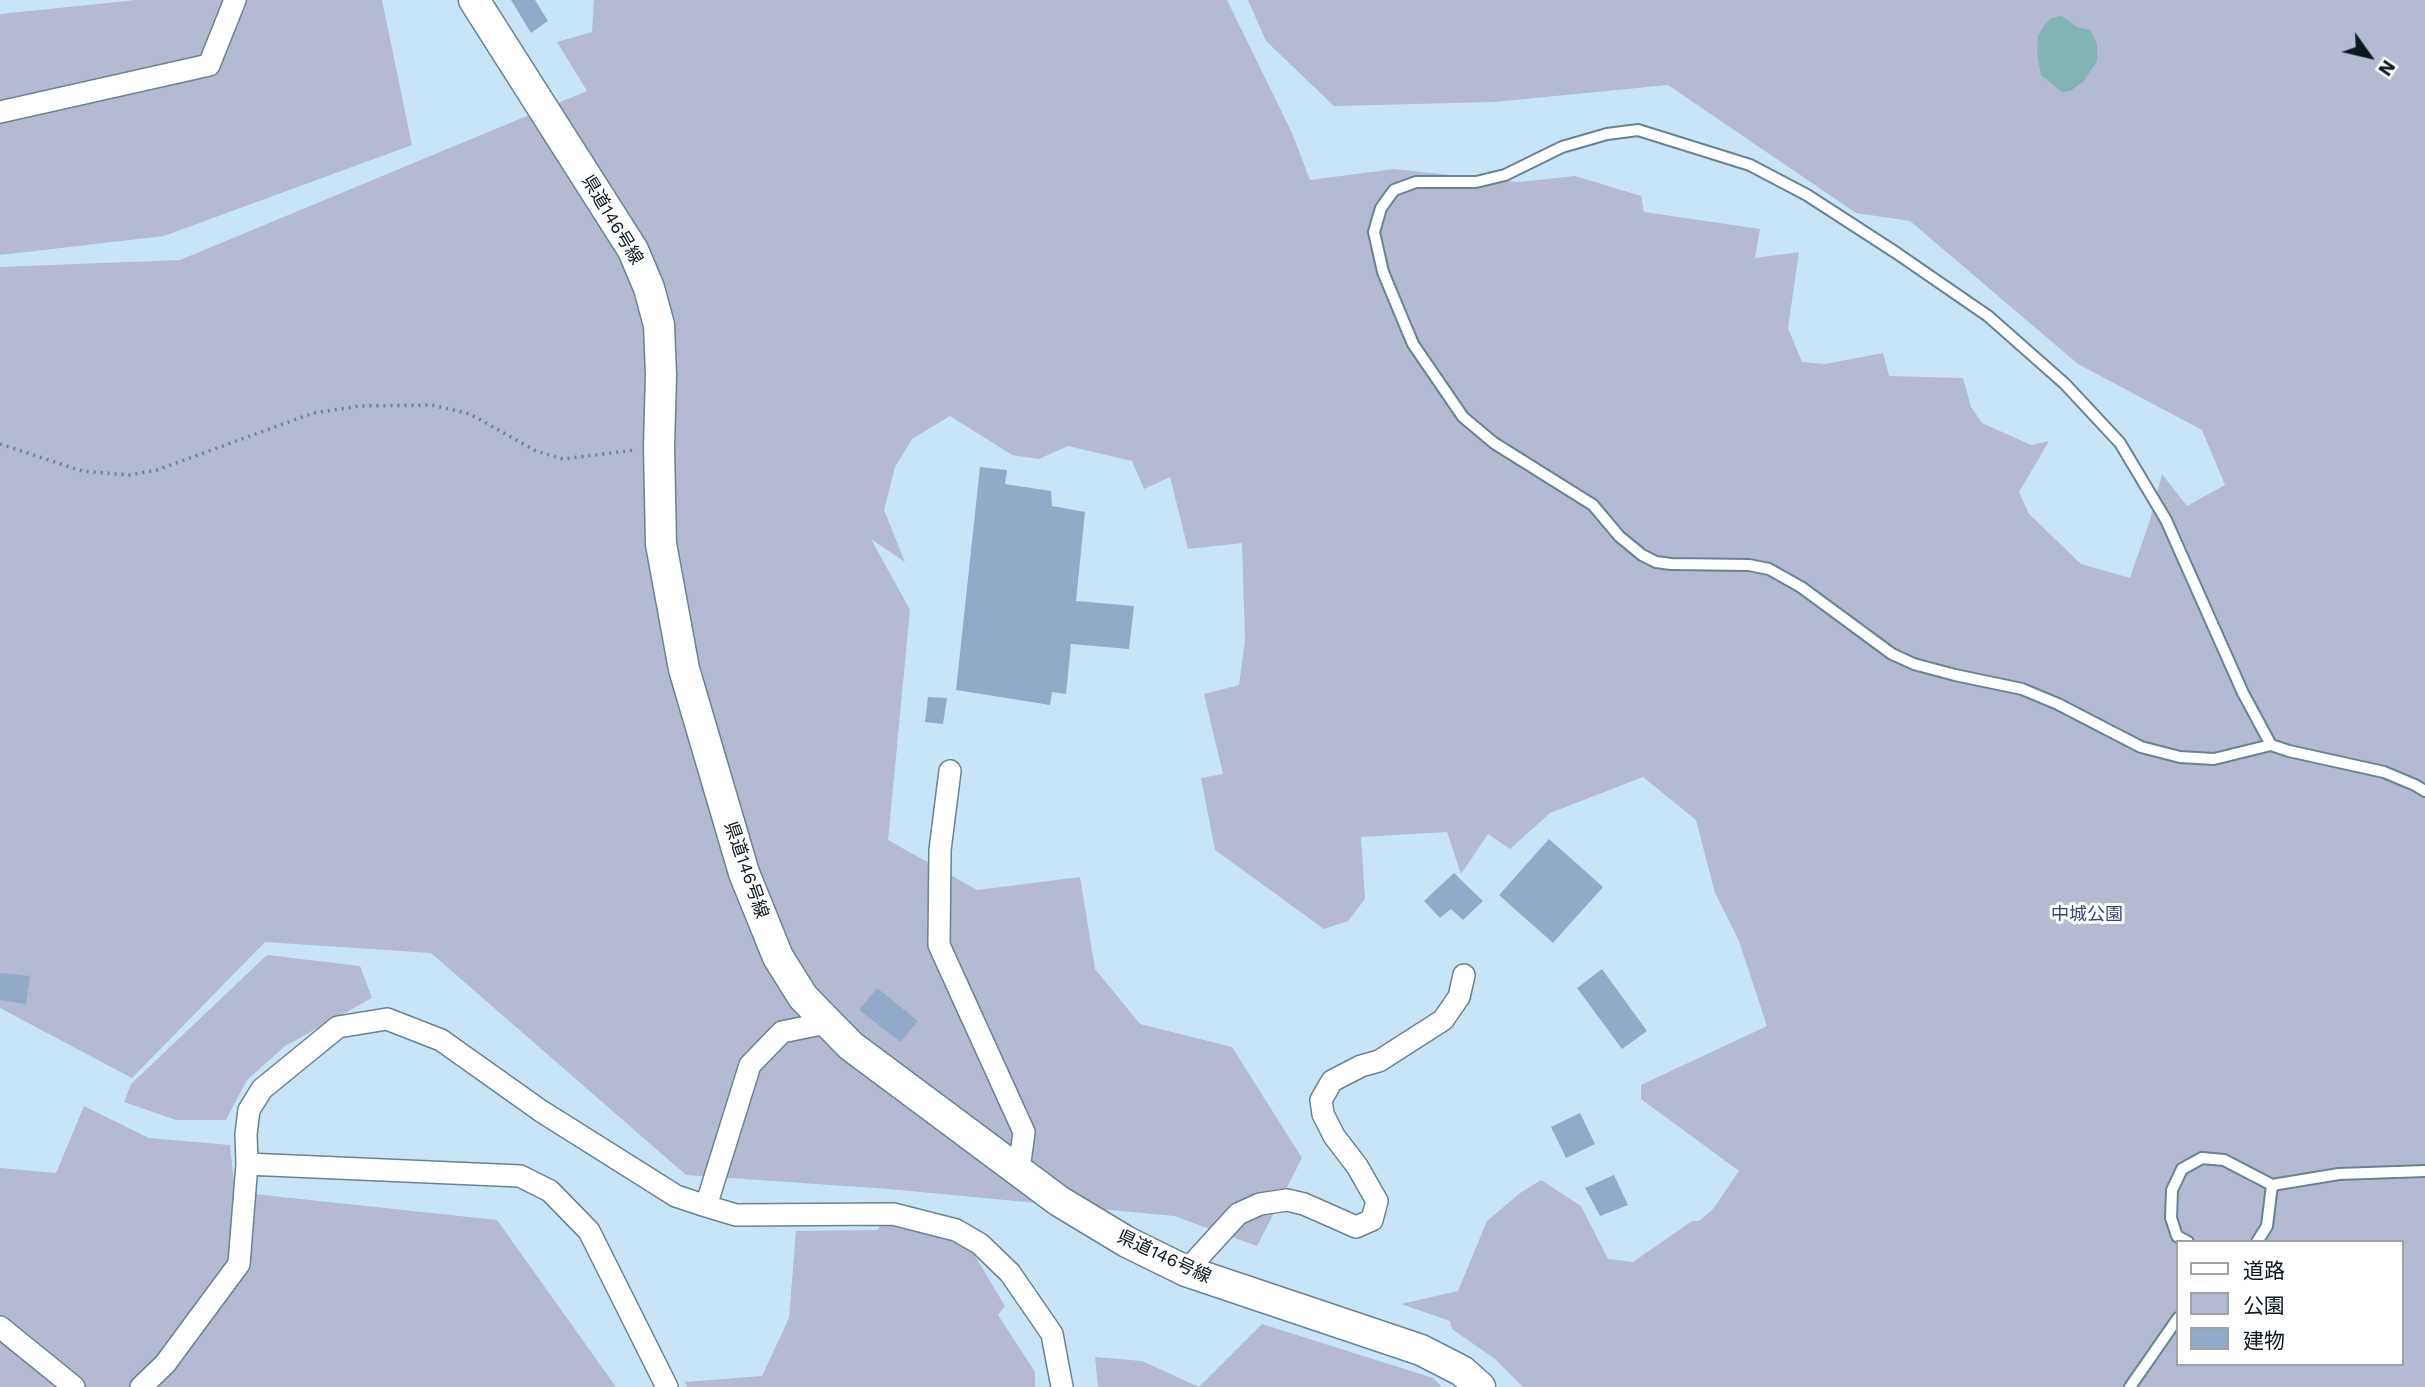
<!DOCTYPE html>
<meta charset="utf-8">
<style>
body{margin:0}
#map{position:relative;width:2425px;height:1387px;overflow:hidden;background:#c8e5f7;font-family:"Work Sans","Noto Sans JP",sans-serif}
canvas{display:block}
.legend{position:absolute;left:2176px;top:1240px;width:228px;height:126px;box-sizing:border-box;background:#fff;border:2px solid #9ea2a5;margin:0;padding:9px 12px;list-style:none;font-size:21px;color:#0d171e}
.legend li{display:flex;align-items:center;gap:14px;height:35px}
.legend b{width:35px;border:2px solid #9ea2a5}
.north{position:absolute;left:2334px;top:21px;width:70px;height:70px;-webkit-text-stroke:5px #fff;paint-order:stroke;rotate:124deg;font-size:19px;font-weight:700;line-height:28px;text-align:center;color:#0d171e}
.north::after{content:'';display:block;margin:auto;width:24px;height:32px;background:#0d171e;clip-path:polygon(50% 0,100% 100%,50% 72%,0 100%)}
</style>
<div id="map">
<canvas width="2425" height="1387"></canvas>
<ul class="legend">
<li><b style="height:9px;background:#fff"></b>道路</li>
<li><b style="height:19px;background:#b3bad1"></b>公園</li>
<li><b style="height:19px;background:#91aac9"></b>建物</li>
</ul>
<div class="north">N</div>
</div>
<script>
const g = document.querySelector('canvas').getContext('2d');
g.lineJoin = 'round';
function fillPath(path, color) {
  g.fillStyle = color;
  g.fill(path, 'evenodd');
}
function shape(rows) {
  const path = new Path2D();
  for (const r of rows) {
    path.moveTo(r[0], r[1]);
    for (let i = 2; i < r.length; i += 2) path.lineTo(r[i], r[i + 1]);
  }
  return path;
}
function strokePath(path, color, width, dash) {
  g.strokeStyle = color;
  g.lineWidth = width;
  g.lineCap = dash ? 'butt' : 'round';
  g.setLineDash(dash || []);
  g.stroke(path);
}
function label(font, color, halo, rows, align = 'center') {
  g.font = font + ' "Work Sans","Noto Sans JP",sans-serif';
  g.lineWidth = 6;
  g.setLineDash([]);
  g.textBaseline = 'middle';
  g.strokeStyle = halo;
  g.fillStyle = color;
  for (const [text, x, y, turn = 0] of rows) {
    g.save();
    g.translate(x, y);
    g.rotate((+turn || 0) * Math.PI / 180);
    g.textAlign = isNaN(turn) ? turn : align;
    if (halo) g.strokeText(text, 0, 0);
    g.fillText(text, 0, 0);
    g.restore();
  }
}
fillPath(shape([
 [136,0,382,0,412,145,164,236,0,255,0,14],
 [594,0,1227,0,1292,133,1310,180,1394,169,1518,182,1575,176,1641,196,1644,212,1760,229,1755,258,1799,252,1788,328,1802,362,1825,364,1883,353,1889,376,1963,378,1971,407,1982,423,2031,445,2049,441,2019,492,2029,514,2081,564,2130,578,2150,520,2162,474,2187,506,2225,485,2202,430,2078,364,1910,221,1856,213,1668,85,1494,102,1334,106,1266,41,1248,0,2425,0,2425,1387,1523,1387,1495,1359,1452,1329,1450,1321,1401,1304,1458,1291,1487,1221,1520,1193,1541,1180,1581,1206,1608,1259,1633,1262,1692,1221,1699,1221,1713,1209,1739,1171,1641,1099,1641,1085,1767,1026,1739,941,1715,893,1696,820,1643,777,1550,813,1510,849,1488,834,1461,874,1447,832,1361,837,1365,899,1348,921,1324,929,1215,850,1201,778,1223,774,1204,694,1239,685,1245,640,1242,543,1188,549,1170,477,1144,489,1132,461,1068,446,1039,459,1012,455,950,416,912,439,895,467,884,510,905,562,871,539,910,610,888,840,977,890,1080,877,1095,969,1140,1024,1232,1047,1302,1158,1257,1246,1174,1216,889,1189,686,1175,431,953,265,942,132,1078,0,1008,0,267,180,260,587,91,557,42,592,32],
 [2178,1242,2402,1242,2402,1364,2178,1364],
 [267,955,360,966,372,998,285,1046,247,1080,226,1120,176,1120,124,1102,131,1084],
 [84,1106,149,1138,230,1145,235,1192,497,1220,616,1387,0,1387,0,1168,56,1173],
 [880,1224,951,1235,972,1251,1005,1306,998,1315,1035,1372,1035,1387,687,1387,685,1382,762,1376,789,1318,796,1231,878,1230],
 [1262,1324,1433,1378,1442,1387,1098,1387,1095,1357,1142,1361,1199,1387]
]), '#b3bad1');
fillPath(shape([
 [2062,16,2077,27,2090,30,2097,44,2097,61,2084,81,2070,91,2062,92,2041,75,2037,52,2038,36,2043,27,2051,18]
]), '#82b3b5');
fillPath(shape([
 [511,0,535,0,548,21,531,33],
 [980,467,1007,470,1005,484,1051,491,1052,506,1085,512,1076,601,1134,606,1129,649,1071,644,1066,694,1052,692,1050,705,956,690],
 [928,697,947,698,943,724,925,722],
 [1549,839,1603,887,1553,943,1499,895],
 [1454,873,1483,901,1463,920,1451,909,1440,918,1424,901],
 [1602,969,1647,1031,1622,1049,1577,988],
 [0,973,30,976,26,1004,0,1000],
 [877,988,918,1021,901,1042,859,1010],
 [1580,1113,1595,1144,1566,1158,1551,1127],
 [1614,1175,1628,1205,1600,1216,1585,1188]
]), '#91aac9');
const lane = shape([
 [2271,745,2243,693,2166,520,2120,443,2065,384,1988,316,1895,252,1807,195,1750,165,1638,130,1607,134,1562,147,1505,175,1476,182,1416,182,1394,190,1381,208,1374,232,1383,272,1413,344,1463,417,1494,443,1593,505,1619,536,1642,555,1656,562,1671,564,1749,565,1769,569,1801,587,1892,654,1914,664,1955,675,2022,689,2058,704,2141,747,2180,757,2214,759,2271,745,2289,751,2384,772,2415,785,2425,791],
 [2188,1242,2177,1236,2171,1218,2172,1190,2182,1169,2202,1158,2224,1160,2272,1185,2339,1174,2425,1171],
 [2257,1242,2267,1226,2272,1185],
 [2130,1387,2178,1318]
]);
const street = shape([
 [0,112,209,65,235,0],
 [950,771,940,850,939,945,1024,1132,1019,1170],
 [247,1164,520,1176,550,1191,589,1231,667,1387],
 [706,1206,736,1215,893,1214,956,1230,980,1244,1010,1273,1052,1334,1062,1387],
 [1186,1271,1238,1214,1260,1204,1287,1200,1304,1204,1356,1227,1372,1220,1377,1201,1357,1166,1334,1136,1323,1114,1321,1100,1332,1081,1361,1066,1379,1061,1443,1020,1459,997,1464,975],
 [0,1327,74,1387],
 [141,1387,165,1364,239,1264,247,1164,246,1134,249,1110,262,1089,338,1027,387,1019,441,1040,541,1111,676,1196,706,1206,750,1065,782,1032,826,1023]
]);
const secondary = shape([
 [474,0,633,250,649,288,659,325,661,375,659,447,661,544,684,669,744,873,778,957,803,997,851,1046,1059,1201,1127,1242,1186,1271,1421,1350,1462,1371,1480,1387]
]);
strokePath(lane, '#688393', 14);
strokePath(street, '#688393', 24);
strokePath(secondary, '#688393', 33);
strokePath(shape([
 [0,444,82,471,129,475,157,470,313,413,360,406,432,405,470,414,536,451,563,459,635,450]
]), '#6f838f', 3.5, [2, 5]);
strokePath(lane, '#fff', 10);
strokePath(street, '#fff', 21);
strokePath(secondary, '#fff', 30);
label('18px', '#0d171e', '#fff', [
 ["県道146号線",612,220,59],
 ["県道146号線",746,870,71],
 ["県道146号線",1164,1257,25]
]);
label('18px', '#394474', '#fff', [
 ["中城公園",2087,915]
]);
</script>
